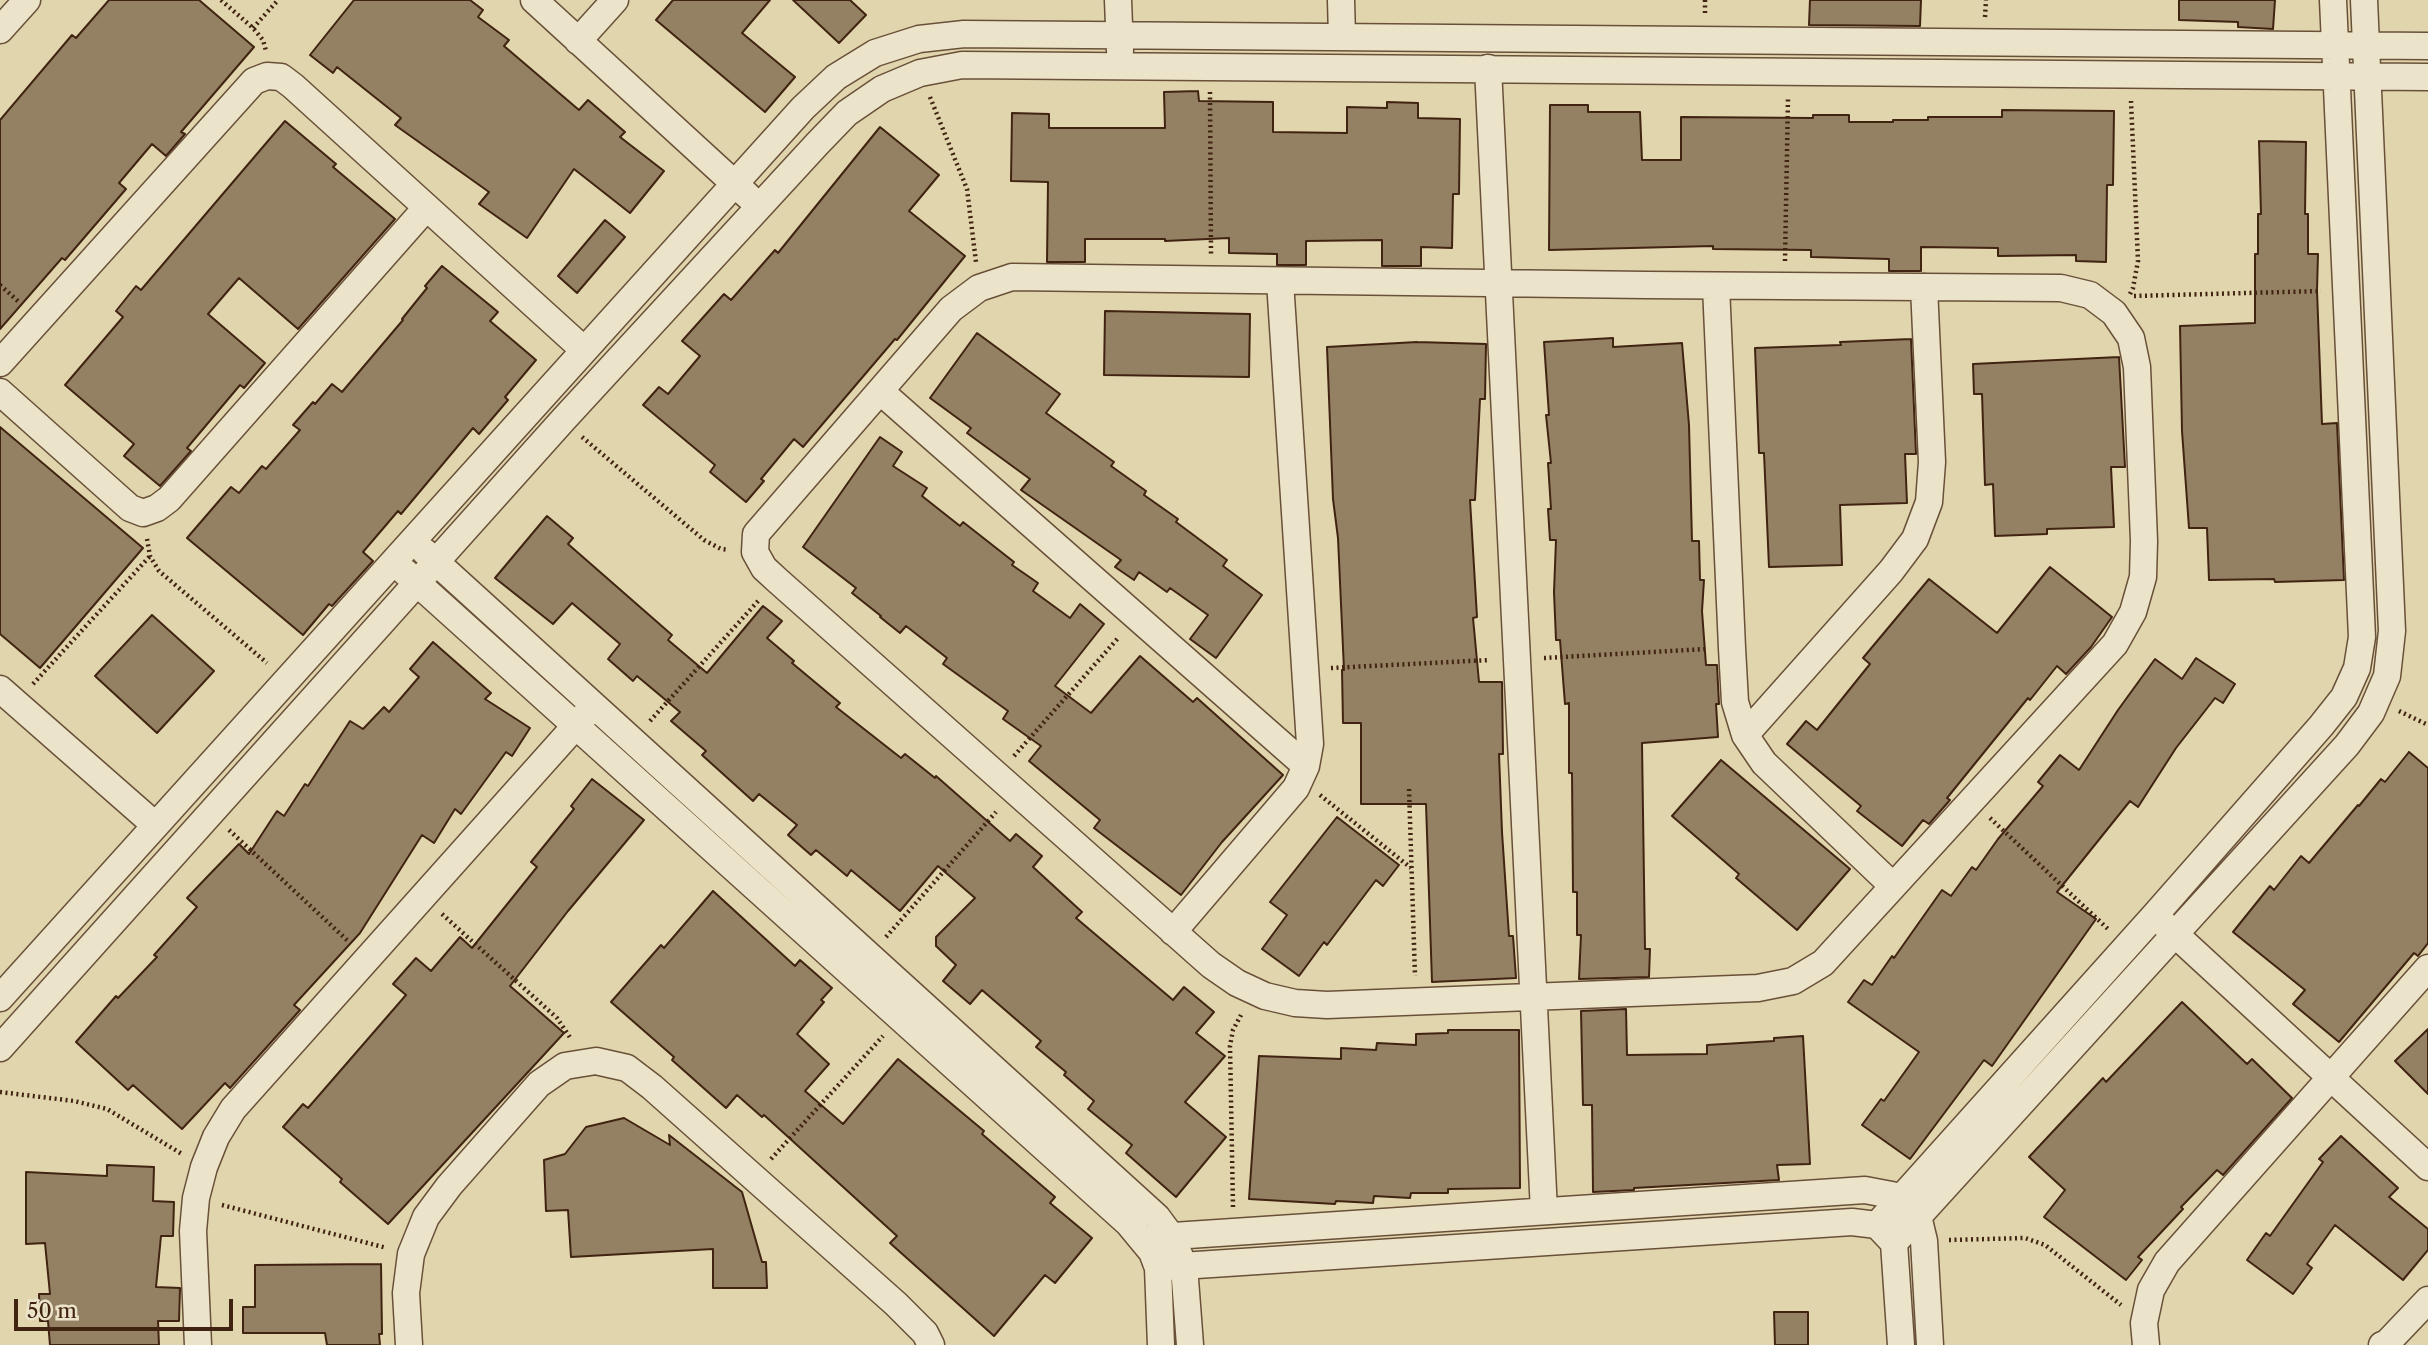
<!DOCTYPE html>
<style>
body{margin:0}
#map{position:relative;width:2428px;height:1345px;overflow:hidden;background:#e1d5ad;font-family:"Libre Caslon Text",serif}
canvas{display:block}
.scale{position:absolute;left:14px;top:1299px;width:219px;height:32px;box-sizing:border-box;border:4px solid #412312;border-top:0;padding-left:9px;font-size:21px;line-height:24px;white-space:nowrap;color:#412312;-webkit-text-stroke:5px #ece4ca;paint-order:stroke}
</style>
<div id="map">
<canvas width="2428" height="1345"></canvas>
<div class="scale">50 m</div>
</div>
<script>
const g = document.querySelector('canvas').getContext('2d');
g.lineJoin = 'round';
function fillPath(path, color) {
  g.fillStyle = color;
  g.fill(path, 'evenodd');
}
function shape(rows) {
  const path = new Path2D();
  for (const r of rows) {
    path.moveTo(r[0], r[1]);
    for (let i = 2; i < r.length; i += 2) path.lineTo(r[i], r[i + 1]);
  }
  return path;
}
function strokePath(path, color, width, dash) {
  g.strokeStyle = color;
  g.lineWidth = width;
  g.lineCap = dash ? 'butt' : 'round';
  g.setLineDash(dash || []);
  g.stroke(path);
}
const building = shape([
 [109,0,199,0,254,47,181,132,185,134,166,156,152,144,119,183,126,189,65,260,62,258,0,329,0,120,72,35,76,38,109,0],
 [354,0,470,0,483,10,478,17,509,40,504,46,579,110,588,100,625,132,620,137,664,171,630,213,574,169,527,238,479,204,489,192,395,125,401,118,337,67,333,73,310,55,354,0],
 [673,0,770,0,742,33,795,77,765,112,656,20,673,0],
 [793,0,850,0,866,15,839,43,793,0],
 [1810,0,1921,0,1920,26,1809,25,1810,0],
 [2179,0,2275,0,2273,29,2238,27,2238,22,2179,20,2179,0],
 [1198,91,1199,101,1273,102,1273,132,1347,133,1347,107,1387,108,1387,102,1418,103,1418,118,1460,119,1459,194,1453,194,1452,248,1421,247,1421,266,1382,266,1382,240,1306,241,1306,265,1277,265,1277,254,1229,253,1229,238,1165,241,1165,239,1085,239,1085,262,1047,262,1048,182,1011,181,1012,113,1049,114,1049,128,1165,128,1164,92,1198,91],
 [1550,105,1588,105,1588,112,1640,112,1642,160,1681,160,1681,117,1813,118,1813,115,1849,115,1849,122,1893,122,1893,120,1928,120,1928,117,2002,117,2002,110,2114,111,2113,185,2107,185,2106,262,2076,261,2076,255,1998,256,1998,248,1921,247,1921,271,1889,271,1889,259,1811,257,1811,250,1713,249,1713,246,1549,250,1550,105],
 [285,121,336,164,333,167,395,219,298,329,239,278,208,314,265,363,244,388,240,385,187,448,191,451,160,486,124,456,134,444,65,385,123,317,116,311,136,286,141,290,285,121],
 [880,127,939,175,909,211,965,256,897,340,895,339,803,447,794,439,761,479,764,481,746,502,710,472,715,465,643,405,659,387,668,394,700,356,682,341,724,294,731,300,775,250,778,253,880,127],
 [2259,141,2306,142,2305,214,2308,214,2308,254,2318,254,2317,290,2322,424,2337,423,2344,580,2275,582,2274,579,2209,580,2207,528,2189,528,2182,431,2180,326,2255,323,2255,254,2258,254,2258,214,2261,214,2259,141],
 [605,220,625,237,577,293,558,276,605,220],
 [442,266,498,312,490,321,536,360,505,397,508,400,479,434,473,428,401,514,398,511,363,552,373,561,332,606,329,604,303,635,187,538,231,487,239,493,262,466,266,469,300,430,293,425,313,402,315,404,332,384,342,392,403,320,402,319,427,288,425,286,442,266],
 [1105,311,1250,314,1249,377,1104,375,1105,311],
 [977,333,1060,394,1046,413,1114,462,1111,466,1146,491,1144,495,1178,519,1176,522,1227,560,1223,566,1262,595,1216,658,1190,639,1208,615,1170,588,1167,592,1139,572,1134,580,1115,567,1121,560,1021,490,1030,479,967,433,971,428,930,398,977,333],
 [1613,338,1613,347,1682,343,1689,425,1692,541,1699,541,1700,580,1704,580,1702,611,1706,665,1717,665,1719,704,1716,704,1718,737,1642,743,1645,949,1650,949,1649,977,1579,979,1581,935,1577,935,1577,892,1573,892,1572,773,1569,773,1569,703,1565,704,1560,640,1556,640,1554,592,1556,540,1550,540,1548,509,1551,509,1548,463,1551,463,1546,415,1549,415,1544,342,1613,338],
 [1911,339,1916,454,1905,454,1907,503,1840,505,1842,565,1769,567,1764,453,1759,453,1755,348,1841,345,1840,342,1911,339],
 [1417,342,1486,344,1485,399,1480,399,1475,500,1470,500,1477,617,1473,618,1479,682,1502,682,1503,754,1499,754,1502,832,1509,936,1513,936,1516,978,1432,982,1426,804,1361,804,1361,723,1343,723,1342,670,1344,670,1338,538,1333,499,1327,347,1417,342],
 [2119,357,2125,467,2111,467,2114,527,2047,529,2047,534,1995,536,1993,484,1985,485,1982,394,1974,394,1973,364,2119,357],
 [0,427,143,548,40,668,0,634,0,427],
 [880,437,902,452,893,466,927,488,922,496,960,526,963,522,1014,562,1012,565,1038,583,1033,591,1070,618,1080,604,1104,624,1055,686,1091,713,1140,656,1193,702,1197,698,1283,775,1222,842,1181,895,1094,828,1100,820,1029,761,1041,746,1003,719,1008,711,943,664,947,658,906,626,900,633,880,617,881,616,852,593,856,588,803,547,880,437],
 [547,516,573,538,568,544,672,635,668,640,707,673,763,606,782,621,767,638,794,661,792,663,840,703,836,707,901,758,905,754,935,778,936,776,1010,841,1016,834,1042,856,1033,867,1082,912,1076,918,1173,1000,1184,987,1214,1012,1196,1033,1225,1056,1185,1102,1226,1137,1176,1197,1126,1153,1132,1145,1088,1109,1094,1101,1064,1075,1066,1072,1036,1047,1041,1041,982,990,970,1004,943,981,956,965,936,946,936,937,975,898,938,866,900,911,851,870,847,876,816,850,811,855,788,835,797,825,759,794,753,801,702,755,706,751,671,721,680,712,637,676,633,681,608,659,620,644,572,603,553,624,495,578,547,516],
 [2050,567,2112,617,2091,647,2066,674,2057,666,2030,700,2028,698,1947,798,1950,800,1929,824,1923,820,1902,846,1857,811,1861,806,1787,744,1806,721,1817,730,1870,664,1863,658,1929,579,1997,633,2050,567],
 [152,615,214,671,157,733,95,676,152,615],
 [433,642,491,693,485,699,530,728,512,756,506,752,461,814,455,809,434,843,422,835,360,933,294,1005,300,1010,230,1088,225,1083,182,1129,133,1085,128,1090,76,1042,116,996,118,998,157,957,154,955,197,907,187,898,208,876,239,844,249,854,277,811,284,816,305,784,308,786,350,721,363,729,384,707,389,712,419,677,410,669,433,642],
 [2196,658,2235,684,2223,703,2215,698,2176,748,2138,807,2130,801,2057,892,2096,919,1992,1066,1984,1060,1910,1159,1862,1125,1881,1099,1884,1101,1919,1052,1848,1002,1864,980,1872,985,1892,956,1894,958,1942,890,1951,896,1972,867,1976,870,1998,839,2043,786,2038,782,2060,755,2079,770,2118,710,2155,659,2182,679,2196,658],
 [2409,752,2428,768,2428,943,2418,956,2414,953,2339,1042,2293,1004,2305,990,2233,932,2270,886,2274,890,2301,856,2309,863,2358,805,2359,806,2381,779,2385,782,2409,752],
 [1721,760,1850,869,1797,930,1736,878,1739,874,1672,816,1721,760],
 [592,779,644,820,568,911,510,986,564,1033,388,1224,340,1182,342,1179,283,1127,303,1104,308,1108,406,995,393,984,416,958,431,971,460,937,472,948,537,867,531,862,574,809,571,806,592,779],
 [1337,817,1399,865,1383,886,1376,880,1327,945,1324,942,1299,976,1262,949,1287,915,1270,902,1337,817],
 [713,891,795,966,800,960,832,988,821,1000,824,1002,797,1034,829,1064,805,1091,843,1124,898,1059,984,1131,982,1134,1055,1197,1050,1203,1092,1238,1055,1283,1045,1275,994,1336,890,1243,897,1236,764,1115,762,1117,737,1095,726,1108,672,1060,674,1057,611,1002,661,945,664,948,713,891],
 [2182,1002,2247,1064,2252,1059,2292,1098,2223,1175,2217,1170,2181,1207,2183,1209,2138,1257,2142,1260,2126,1280,2044,1217,2065,1190,2029,1157,2103,1078,2106,1082,2182,1002],
 [1626,1009,1627,1055,1707,1054,1707,1045,1774,1041,1774,1038,1803,1036,1810,1164,1777,1165,1779,1180,1634,1188,1634,1190,1593,1192,1592,1105,1583,1105,1581,1011,1626,1009],
 [2428,1029,2428,1094,2395,1061,2428,1029],
 [1448,1030,1519,1030,1520,1188,1448,1189,1448,1193,1411,1193,1410,1198,1374,1196,1373,1203,1336,1201,1335,1204,1249,1199,1259,1056,1341,1059,1341,1048,1376,1050,1377,1043,1416,1045,1416,1034,1448,1033,1448,1030],
 [624,1118,670,1145,669,1135,742,1192,762,1262,766,1262,767,1288,713,1288,713,1249,571,1257,568,1210,546,1211,544,1160,565,1154,586,1127,624,1118],
 [2341,1136,2398,1188,2389,1197,2428,1229,2428,1250,2403,1280,2335,1225,2307,1264,2312,1268,2293,1294,2247,1260,2266,1233,2270,1236,2323,1162,2319,1159,2341,1136],
 [107,1165,154,1167,153,1201,174,1202,173,1236,161,1236,156,1287,180,1288,179,1321,158,1321,159,1345,50,1345,48,1321,40,1321,39,1294,50,1294,45,1243,26,1244,26,1172,107,1176,107,1165],
 [381,1264,382,1334,379,1334,380,1345,327,1345,325,1333,243,1333,243,1307,255,1307,255,1265,381,1264],
 [1774,1312,1808,1312,1808,1345,1775,1345,1774,1312]
]);
fillPath(building, '#948063');
strokePath(building, '#412312', 2);
const minor = shape([
 [534,0,748,196],
 [1118,0,1120,51],
 [1341,0,1342,37],
 [0,30,27,0],
 [578,41,615,0],
 [1488,68,1544,1211],
 [1012,277,1646,285,2061,288,2090,295,2114,313,2131,338,2137,367,2144,541,2143,577,2133,612,2115,644,1823,963,1793,981,1758,988,1327,1005,1295,1003,1265,996,1237,983,1211,965,777,580,764,568,755,552,756,534,951,309,979,288,1012,277],
 [1716,286,1732,648,1735,702,1745,735,1764,763,1893,886],
 [0,363,254,81,267,76,281,77,293,86,584,350],
 [880,391,1306,766],
 [0,392,130,508,143,513,157,508,169,499,426,208],
 [425,552,1157,1217,1171,1236,1184,1266,1190,1345],
 [405,572,1128,1223,1152,1252,1158,1268,1161,1345],
 [0,689,155,825],
 [1745,735,1891,571,1915,539,1929,502,1932,462,1924,287],
 [2164,924,2428,1167],
 [1173,932,1296,788,1306,766,1310,744,1280,281],
 [0,998,803,108,836,77,875,53,919,39,964,34,2428,46],
 [0,1048,563,420,818,143,847,113,882,89,920,73,962,65,2428,77],
 [1877,1225,2155,915,2321,726,2344,697,2357,668,2362,637,2333,0],
 [1158,1237,1865,1190,1902,1197,1918,1216,1924,1241,1930,1345],
 [1894,1243,2347,745,2371,713,2387,676,2392,631,2364,0],
 [1166,1267,1852,1222,1877,1225,1894,1243,1901,1345],
 [198,1345,193,1231,196,1198,204,1167,216,1137,233,1109,587,713],
 [409,1345,406,1293,411,1254,426,1217,449,1186,539,1084,565,1066,596,1061,627,1068,652,1087,896,1304,925,1333,931,1345],
 [2146,1345,2144,1323,2151,1290,2167,1262,2428,968],
 [2382,1345,2387,1343,2428,1300]
]);
strokePath(minor, '#695039', 29);
strokePath(shape([
 [221,0,253,28,263,40,266,51],
 [1705,0,1705,15],
 [1985,17,1986,0],
 [253,28,278,0],
 [1210,92,1211,254],
 [930,97,967,189,976,262],
 [1785,261,1788,98],
 [0,285,20,303],
 [2130,294,2133,288,2138,261,2131,101],
 [2134,296,2321,291],
 [582,437,704,540,721,549,729,550],
 [147,539,150,556,159,571,267,663],
 [1544,658,1706,649],
 [1331,668,1490,660],
 [33,684,150,556],
 [2399,711,2428,725],
 [650,721,759,600],
 [1014,756,1119,637],
 [1409,789,1415,976],
 [1320,795,1411,868],
 [1990,818,2108,929],
 [229,830,348,941],
 [442,914,557,1018,571,1039],
 [886,937,996,812],
 [0,1092,74,1101,107,1109,182,1154],
 [771,1159,883,1036],
 [222,1205,387,1248],
 [1233,1207,1230,1046,1233,1030,1241,1015],
 [1949,1240,2025,1238,2045,1245,2121,1305]
]), '#412312', 4.5, [2, 3.5]);
strokePath(minor, '#ece4ca', 26);
</script>
